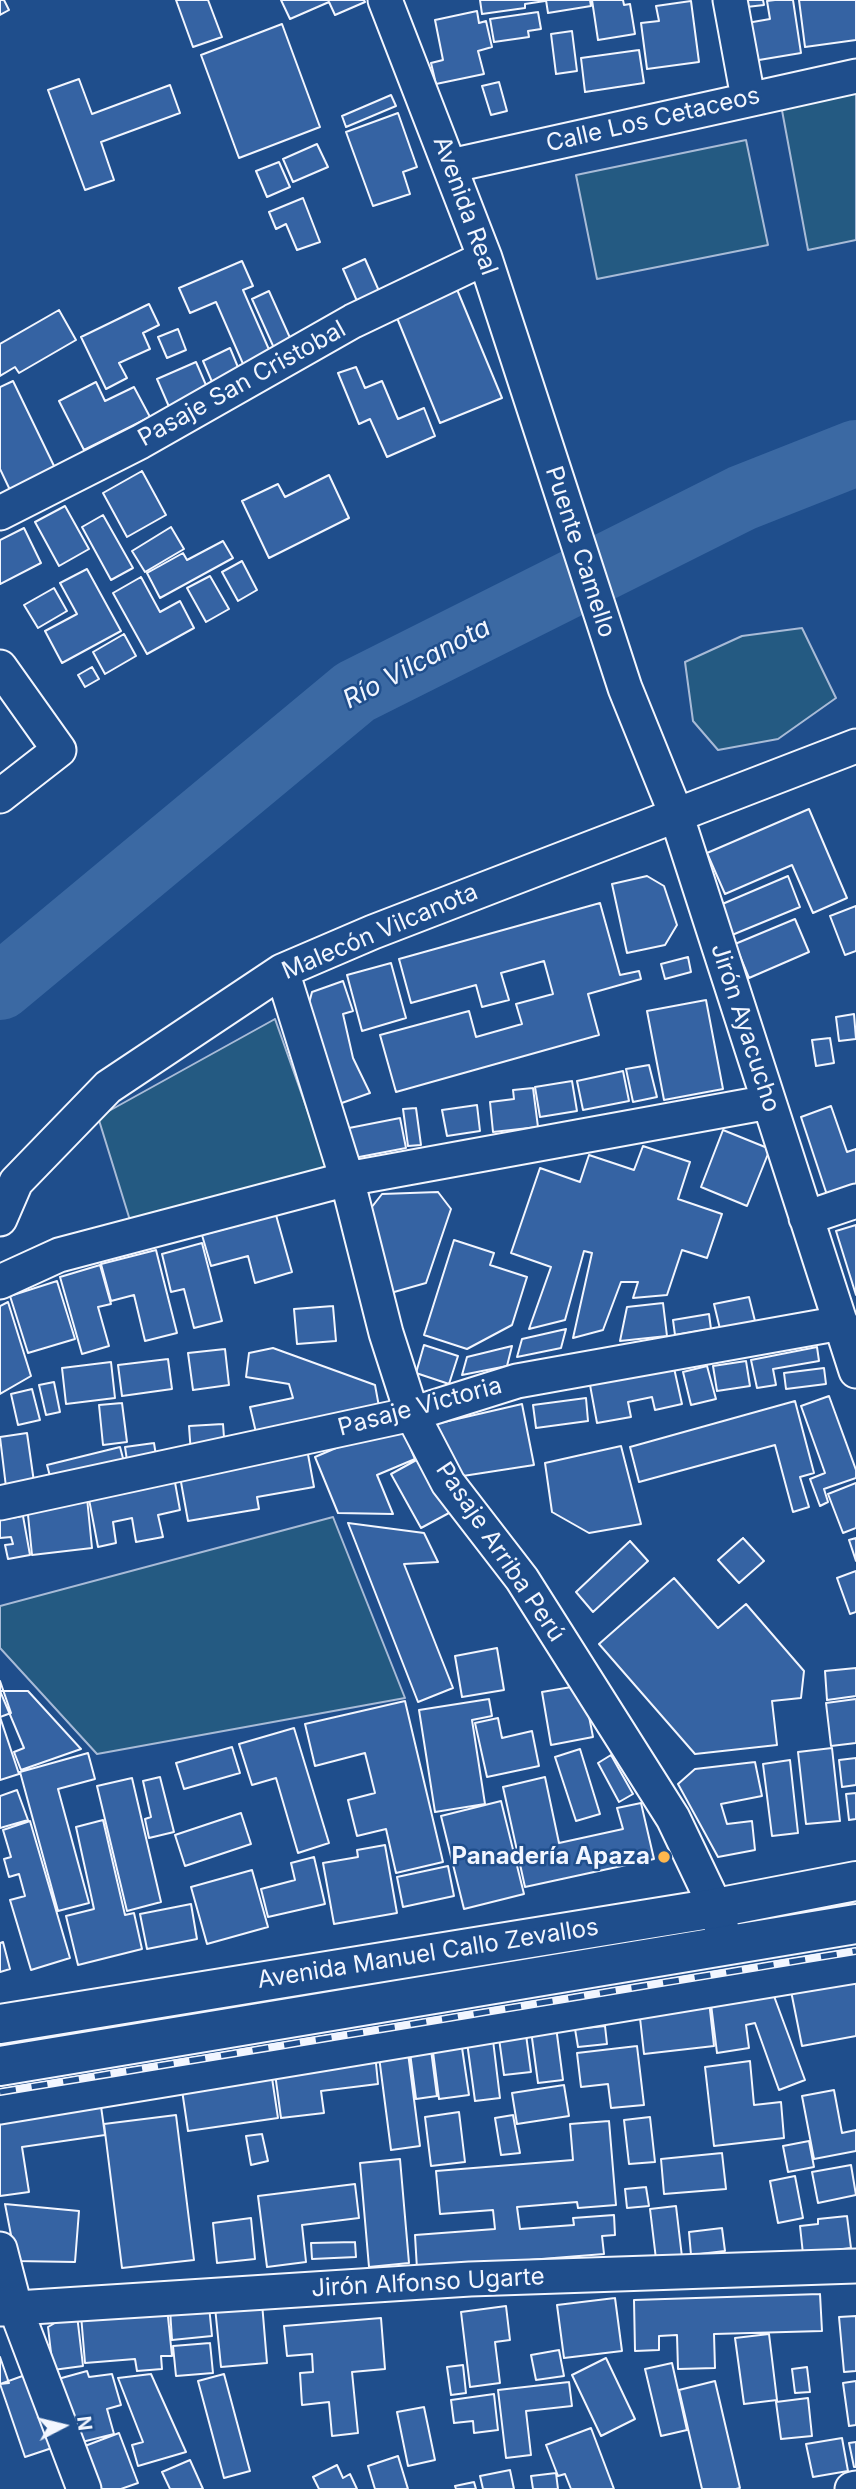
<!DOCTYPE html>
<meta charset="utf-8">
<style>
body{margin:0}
#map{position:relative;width:856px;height:2489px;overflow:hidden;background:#1f4e8c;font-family:Inter,sans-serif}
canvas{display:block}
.north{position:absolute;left:28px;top:2391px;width:70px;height:70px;-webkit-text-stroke:5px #1f4e8c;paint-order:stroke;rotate:83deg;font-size:19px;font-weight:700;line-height:28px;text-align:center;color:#f2f6ff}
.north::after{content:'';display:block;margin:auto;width:24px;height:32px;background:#f2f6ff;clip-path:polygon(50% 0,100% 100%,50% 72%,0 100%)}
</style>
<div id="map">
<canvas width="856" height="2489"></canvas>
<div class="north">N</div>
</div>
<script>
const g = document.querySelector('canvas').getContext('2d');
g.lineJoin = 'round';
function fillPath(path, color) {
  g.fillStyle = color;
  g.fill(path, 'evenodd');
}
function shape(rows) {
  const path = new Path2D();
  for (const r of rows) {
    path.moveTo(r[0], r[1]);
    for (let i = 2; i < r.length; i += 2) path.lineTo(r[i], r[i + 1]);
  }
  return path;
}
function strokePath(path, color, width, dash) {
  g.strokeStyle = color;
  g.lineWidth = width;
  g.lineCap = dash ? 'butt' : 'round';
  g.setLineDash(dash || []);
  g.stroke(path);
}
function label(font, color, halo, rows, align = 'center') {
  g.font = font + ' Inter,sans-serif';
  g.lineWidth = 5;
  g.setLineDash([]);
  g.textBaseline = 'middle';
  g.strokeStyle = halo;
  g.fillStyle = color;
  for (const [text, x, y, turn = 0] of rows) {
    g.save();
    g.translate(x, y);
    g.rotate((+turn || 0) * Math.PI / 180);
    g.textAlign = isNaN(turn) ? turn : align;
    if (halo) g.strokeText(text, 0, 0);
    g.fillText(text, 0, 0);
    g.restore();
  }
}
const green = shape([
 [856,93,856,240,808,250,781,105,856,93],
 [746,140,768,245,597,279,576,175,746,140],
 [802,628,836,698,778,739,718,750,693,721,685,662,742,636,802,628],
 [275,1019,329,1171,133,1230,98,1117,275,1019],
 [333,1517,405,1698,97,1754,0,1648,0,1606,333,1517]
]);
fillPath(green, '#245a82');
strokePath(green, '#a8bbd7', 2);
strokePath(shape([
 [0,987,355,692,742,498,856,453]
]), '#3b69a3', 66);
const building = shape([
 [0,0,4,0,9,10,0,15,0,0],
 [176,0,208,0,222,37,193,47,176,0],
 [281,0,364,0,365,2,335,15,329,2,290,19,281,0],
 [480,0,545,0,545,1,525,4,525,8,482,14,480,0],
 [546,0,590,0,591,6,548,13,546,0],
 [592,0,623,0,624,5,630,4,635,34,598,40,592,0],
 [737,0,763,0,764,5,738,8,737,0],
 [775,0,793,0,801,53,753,61,747,23,770,19,767,1,775,0],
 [799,0,856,0,856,40,805,47,799,0],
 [691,1,699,62,647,69,641,23,659,21,656,6,691,1],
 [477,11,479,23,486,21,492,47,478,51,484,74,436,84,431,63,443,60,435,20,477,11],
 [538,12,541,29,528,31,529,37,494,42,490,19,538,12],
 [282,24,320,127,239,158,201,55,282,24],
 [572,31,577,71,556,74,551,34,572,31],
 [639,50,644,83,585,92,581,58,639,50],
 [79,79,92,114,170,85,180,113,101,142,114,180,85,190,48,90,79,79],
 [499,82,507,111,491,115,482,86,499,82],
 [391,95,396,106,346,127,342,116,391,95],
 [398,113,417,167,403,172,410,194,373,206,346,132,398,113],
 [317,144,328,167,293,182,283,159,317,144],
 [279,162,290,187,267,197,256,171,279,162],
 [303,198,320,242,297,250,286,224,276,229,269,212,303,198],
 [365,259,379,291,357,301,343,269,365,259],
 [242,261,253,286,243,290,274,361,247,373,216,302,190,313,179,288,242,261],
 [456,287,502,398,440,423,395,313,456,287],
 [269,291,291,340,274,348,252,299,269,291],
 [149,304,159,325,143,333,150,349,119,363,127,378,106,389,81,337,149,304],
 [59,310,76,340,19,373,15,367,0,376,0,344,59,310],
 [178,329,186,350,167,358,158,337,178,329],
 [230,348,240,372,213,384,203,361,230,348],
 [196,362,209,392,170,409,157,379,196,362],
 [356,367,365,388,382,381,398,419,424,408,435,436,387,457,370,419,359,424,338,373,356,367],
 [13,381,55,468,10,490,0,469,0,387,13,381],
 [96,382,105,401,134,387,150,417,84,450,59,401,96,382],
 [142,471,166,515,127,537,103,493,142,471],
 [329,475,349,518,269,558,242,501,278,484,285,497,329,475],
 [65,506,89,549,59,566,35,522,65,506],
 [103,515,133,568,111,580,82,527,103,515],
 [171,527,184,549,145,572,132,551,171,527],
 [24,528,41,563,0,584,0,540,24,528],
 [223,541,233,558,160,598,147,573,183,553,187,560,223,541],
 [242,561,257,590,238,601,222,572,242,561],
 [87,569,121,631,62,663,45,631,77,614,60,583,87,569],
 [210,576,229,609,206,622,187,588,210,576],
 [141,577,160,612,180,601,194,628,147,654,113,593,141,577],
 [54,588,67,611,38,628,24,605,54,588],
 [124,634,136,656,105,674,93,652,124,634],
 [92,667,99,679,85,687,78,675,92,667],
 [809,809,847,898,813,913,792,865,725,894,707,853,809,809],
 [647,876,664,886,677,925,665,945,627,953,612,884,647,876],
 [788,876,800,907,732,935,720,905,788,876],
 [600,903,620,975,639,971,641,979,588,994,599,1035,396,1092,380,1035,469,1011,476,1037,522,1024,516,1004,553,994,544,961,501,973,509,1000,482,1007,476,985,411,1003,399,959,600,903],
 [856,906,856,951,845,955,830,916,856,906],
 [795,919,809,952,749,978,735,944,795,919],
 [688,957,691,972,665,979,661,964,688,957],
 [391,963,406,1018,362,1031,347,975,391,963],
 [343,981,353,1011,343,1014,353,1058,370,1093,339,1104,307,1011,312,992,343,981],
 [706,1000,723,1089,664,1100,647,1011,706,1000],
 [854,1014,856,1039,839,1041,836,1017,854,1014],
 [830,1038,834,1063,816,1066,812,1040,830,1038],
 [649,1065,657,1097,633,1102,626,1069,649,1065],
 [623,1071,629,1101,583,1110,577,1081,623,1071],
 [572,1081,577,1111,540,1117,535,1087,572,1081],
 [533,1088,538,1127,493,1132,490,1102,514,1099,513,1090,533,1088],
 [477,1105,480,1131,447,1136,442,1110,477,1105],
 [831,1106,847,1152,856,1149,856,1185,827,1195,801,1117,831,1106],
 [416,1108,421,1145,408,1146,403,1109,416,1108],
 [400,1118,406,1148,354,1158,349,1128,400,1118],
 [723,1130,770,1149,747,1206,701,1187,723,1130],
 [643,1146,690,1162,678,1199,722,1214,707,1258,682,1250,667,1295,633,1298,638,1282,621,1282,603,1330,573,1338,592,1253,584,1251,565,1320,529,1329,551,1267,511,1253,540,1168,580,1182,589,1155,634,1170,643,1146],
 [438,1192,451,1209,426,1283,387,1294,364,1217,382,1194,438,1192],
 [276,1215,292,1272,255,1283,248,1256,211,1266,202,1235,276,1215],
 [856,1225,856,1295,836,1231,856,1225],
 [454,1240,494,1253,490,1265,527,1277,512,1325,467,1349,424,1335,454,1240],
 [202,1243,222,1321,194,1328,184,1289,171,1292,162,1254,202,1243],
 [156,1250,177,1333,145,1341,134,1295,111,1301,101,1264,156,1250],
 [100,1265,111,1304,98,1307,109,1346,82,1354,60,1277,100,1265],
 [57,1281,75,1339,28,1353,10,1296,57,1281],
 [749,1297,755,1321,720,1329,714,1304,749,1297],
 [8,1302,31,1376,0,1394,0,1306,8,1302],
 [663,1303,667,1336,620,1341,627,1307,663,1303],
 [333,1306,336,1341,297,1344,294,1309,333,1306],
 [709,1314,711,1329,675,1335,673,1320,709,1314],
 [566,1329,561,1348,517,1357,522,1339,566,1329],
 [424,1345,458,1356,449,1384,416,1373,424,1345],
 [512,1346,507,1366,462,1375,467,1357,512,1346],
 [817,1347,819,1361,773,1369,776,1385,757,1388,751,1360,817,1347],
 [273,1348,375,1385,380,1412,258,1441,250,1407,293,1398,289,1384,246,1377,249,1353,273,1348],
 [225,1349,229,1385,193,1390,188,1353,225,1349],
 [168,1359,172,1389,122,1396,118,1365,168,1359],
 [746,1361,750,1386,717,1391,713,1366,746,1361],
 [111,1362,115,1398,66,1404,62,1368,111,1362],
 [707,1366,716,1399,691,1405,683,1372,707,1366],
 [674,1368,682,1404,655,1410,652,1397,628,1402,631,1417,597,1423,590,1385,674,1368],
 [824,1368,826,1384,786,1389,784,1373,824,1368],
 [54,1382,60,1412,46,1415,39,1385,54,1382],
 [32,1389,40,1420,18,1425,11,1394,32,1389],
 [829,1396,856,1470,856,1478,824,1489,828,1502,820,1506,810,1479,825,1473,801,1406,829,1396],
 [586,1398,588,1421,536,1428,533,1405,586,1398],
 [795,1401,814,1473,800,1477,809,1507,793,1512,775,1445,639,1482,630,1447,795,1401],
 [122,1403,127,1442,103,1445,99,1405,122,1403],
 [522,1404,534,1465,463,1476,431,1425,522,1404],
 [399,1421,415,1459,377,1475,393,1514,338,1513,315,1457,399,1421],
 [223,1424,225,1451,191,1454,189,1426,223,1424],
 [27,1433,34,1482,6,1487,0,1437,27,1433],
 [154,1443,157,1462,128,1467,125,1447,154,1443],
 [621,1446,641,1524,589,1533,552,1512,545,1463,621,1446],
 [120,1447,124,1462,51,1480,47,1465,120,1447],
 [307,1449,314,1487,257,1497,259,1509,188,1521,179,1471,307,1449],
 [420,1458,449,1513,421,1528,391,1474,420,1458],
 [174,1477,180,1510,158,1515,163,1537,136,1542,132,1518,113,1522,116,1543,98,1547,88,1494,174,1477],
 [856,1483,856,1528,843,1533,828,1494,856,1483],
 [87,1498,92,1548,32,1555,27,1505,87,1498],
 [23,1516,30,1555,8,1559,5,1545,13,1544,11,1537,0,1538,0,1520,23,1516],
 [348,1523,424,1533,438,1562,404,1564,453,1688,418,1702,348,1523],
 [743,1538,764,1561,739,1583,718,1560,743,1538],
 [856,1538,856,1561,849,1540,856,1538],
 [630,1541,648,1561,593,1612,576,1592,630,1541],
 [856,1571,856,1612,850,1614,837,1578,856,1571],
 [674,1578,718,1628,746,1604,804,1671,801,1698,772,1701,777,1745,695,1754,599,1644,674,1578],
 [497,1648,504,1690,462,1697,455,1656,497,1648],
 [856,1668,856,1696,827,1700,825,1671,856,1668],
 [0,1681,11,1713,0,1717,19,1774,0,1780,0,1681],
 [583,1685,593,1737,551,1745,542,1692,583,1685],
 [0,1691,28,1691,81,1749,21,1770,14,1752,24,1748,0,1691],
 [489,1699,492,1716,472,1720,485,1804,435,1812,419,1710,489,1699],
 [856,1699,856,1743,831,1746,826,1703,856,1699],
 [405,1701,443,1862,396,1873,386,1829,357,1836,348,1800,375,1793,365,1753,315,1766,305,1724,405,1701],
 [498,1718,502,1738,532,1731,539,1766,487,1777,475,1723,498,1718],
 [294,1728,329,1843,298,1853,276,1778,252,1785,239,1744,294,1728],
 [232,1747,240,1773,184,1789,176,1763,232,1747],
 [832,1748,840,1821,806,1824,798,1752,832,1748],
 [580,1749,600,1814,576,1821,555,1757,580,1749],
 [88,1753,95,1779,58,1789,89,1903,58,1911,20,1772,88,1753],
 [611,1755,633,1794,619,1802,598,1763,611,1755],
 [856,1758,856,1785,842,1787,839,1760,856,1758],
 [790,1760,798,1833,772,1836,763,1764,790,1760],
 [755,1762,762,1796,721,1804,727,1824,752,1821,755,1850,718,1857,678,1784,695,1769,755,1762],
 [160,1777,174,1832,149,1838,145,1819,151,1817,143,1781,160,1777],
 [545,1777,559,1843,623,1829,617,1808,641,1803,654,1859,525,1887,503,1787,545,1777],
 [132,1778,161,1902,127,1911,97,1786,132,1778],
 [17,1790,28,1820,0,1828,0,1796,17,1790],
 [856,1793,856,1819,849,1820,846,1794,856,1793],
 [501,1801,524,1894,464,1909,441,1816,501,1801],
 [241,1813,251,1844,185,1866,175,1835,241,1813],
 [103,1820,125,1915,134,1913,142,1949,78,1965,66,1916,94,1909,76,1827,103,1820],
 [30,1821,70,1958,31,1970,10,1900,25,1896,19,1874,9,1877,4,1859,11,1857,3,1830,30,1821],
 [385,1845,397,1913,334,1924,323,1863,358,1857,357,1850,385,1845],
 [314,1857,325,1904,268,1917,261,1889,295,1880,291,1863,314,1857],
 [448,1866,454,1896,403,1907,397,1877,448,1866],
 [252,1870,268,1927,207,1944,191,1887,252,1870],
 [191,1904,197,1939,147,1949,140,1914,191,1904],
 [3,1942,10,1969,0,1972,0,1943,3,1942],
 [856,1979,856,2036,802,2046,791,1991,856,1979],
 [771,1988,805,2080,779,2090,755,2023,746,2025,749,2048,717,2053,710,1996,771,1988],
 [709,2001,714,2046,644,2054,639,2009,709,2001],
 [555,2019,563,2080,538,2083,530,2023,555,2019],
 [605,2026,607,2044,578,2047,575,2029,605,2026],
 [525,2027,531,2072,504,2075,498,2031,525,2027],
 [492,2032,500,2098,475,2101,466,2035,492,2032],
 [461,2041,469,2095,439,2099,432,2044,461,2041],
 [430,2042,437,2096,416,2099,409,2045,430,2042],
 [407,2045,420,2146,391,2150,378,2049,407,2045],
 [637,2046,644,2105,611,2108,608,2084,581,2087,577,2053,637,2046],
 [375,2053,378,2084,321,2091,324,2113,281,2118,274,2066,375,2053],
 [750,2061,754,2105,781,2102,784,2138,714,2146,705,2067,750,2061],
 [272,2078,278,2118,188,2131,182,2090,272,2078],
 [564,2085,569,2116,517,2124,512,2093,564,2085],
 [834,2090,842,2133,856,2130,856,2151,814,2159,802,2096,834,2090],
 [100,2099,105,2135,22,2147,29,2192,0,2196,0,2114,100,2099],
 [459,2112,465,2162,431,2166,425,2117,459,2112],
 [176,2115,194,2260,122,2268,104,2124,176,2115],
 [513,2115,520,2153,501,2155,495,2118,513,2115],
 [650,2117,655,2162,629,2164,624,2120,650,2117],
 [609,2121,616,2205,578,2208,577,2202,517,2207,520,2229,574,2225,573,2218,614,2215,615,2235,602,2236,604,2254,417,2269,415,2235,495,2229,493,2210,440,2214,436,2171,573,2160,570,2124,609,2121],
 [262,2134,268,2161,251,2165,246,2136,262,2134],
 [809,2141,814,2167,788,2172,783,2146,809,2141],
 [722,2153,726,2189,664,2194,661,2159,722,2153],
 [400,2159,409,2263,369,2267,360,2163,400,2159],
 [851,2165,856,2195,818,2203,812,2172,851,2165],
 [795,2176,803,2218,778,2223,770,2181,795,2176],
 [355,2184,359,2218,302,2225,306,2262,267,2267,258,2196,355,2184],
 [646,2187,649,2206,627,2208,625,2189,646,2187],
 [5,2204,79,2211,75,2262,16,2261,5,2204],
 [676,2206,682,2257,656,2259,650,2209,676,2206],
 [847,2216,851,2248,803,2254,800,2226,818,2224,818,2219,847,2216],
 [251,2218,255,2259,217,2263,213,2223,251,2218],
 [722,2228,725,2251,691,2255,689,2232,722,2228],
 [355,2242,356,2257,312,2259,311,2243,355,2242],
 [820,2294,822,2331,714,2334,715,2368,678,2369,677,2335,659,2336,659,2350,635,2351,634,2300,820,2294],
 [615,2298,622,2351,564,2358,557,2305,615,2298],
 [262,2303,267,2363,221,2367,215,2307,262,2303],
 [209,2306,212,2336,172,2340,170,2309,209,2306],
 [506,2306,510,2340,495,2342,500,2383,470,2387,461,2312,506,2306],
 [167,2307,172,2356,161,2356,162,2369,137,2371,135,2359,85,2363,81,2315,167,2307],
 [77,2315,83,2366,53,2370,48,2327,65,2317,77,2315],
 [856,2316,856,2371,844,2372,839,2317,856,2316],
 [381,2318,385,2369,352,2372,358,2433,332,2436,329,2402,302,2405,300,2373,313,2372,312,2354,287,2356,284,2326,381,2318],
 [769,2334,777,2400,744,2404,735,2338,769,2334],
 [210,2343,213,2373,176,2376,173,2346,210,2343],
 [559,2350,564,2376,536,2380,531,2355,559,2350],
 [0,2357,9,2383,0,2384,0,2357],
 [606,2358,635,2419,601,2436,572,2375,606,2358],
 [672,2363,687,2430,661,2436,645,2369,672,2363],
 [463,2365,466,2393,451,2395,447,2367,463,2365],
 [807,2367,810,2392,795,2393,792,2369,807,2367],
 [87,2371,89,2377,112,2374,121,2405,107,2409,114,2434,74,2444,58,2379,87,2371],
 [28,2374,55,2447,25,2457,0,2384,28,2374],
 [151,2374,186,2452,138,2466,132,2445,143,2442,118,2378,151,2374],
 [224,2374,250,2471,224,2478,198,2381,224,2374],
 [715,2381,740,2488,736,2489,702,2489,679,2390,715,2381],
 [856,2381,856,2425,849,2426,843,2383,856,2381],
 [569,2382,572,2406,526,2411,531,2455,506,2458,498,2390,569,2382],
 [494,2394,498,2430,474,2433,473,2421,454,2423,451,2400,494,2394],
 [808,2398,812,2436,781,2439,776,2402,808,2398],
 [424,2407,435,2460,408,2466,397,2412,424,2407],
 [591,2428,614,2489,571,2489,565,2474,558,2476,546,2445,591,2428],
 [119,2433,138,2483,121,2489,92,2489,77,2449,119,2433],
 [842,2438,848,2471,813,2477,806,2444,842,2438],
 [856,2442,856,2467,854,2467,849,2443,856,2442],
 [398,2456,408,2489,375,2489,368,2466,398,2456],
 [190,2460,203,2489,170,2489,162,2472,190,2460],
 [337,2465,343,2478,350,2474,357,2489,319,2489,313,2477,337,2465],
 [510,2470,514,2489,483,2489,480,2476,510,2470],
 [556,2473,558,2489,533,2489,531,2476,556,2473],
 [474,2482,476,2489,456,2489,455,2486,474,2482]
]);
fillPath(building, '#3563a3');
strokePath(building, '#f2f6ff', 2);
const minor = shape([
 [385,0,485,258,625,688,676,814,856,1371],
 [730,0,748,98],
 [450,166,856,76],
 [0,513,140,442,353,321,485,258],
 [0,667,59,750,0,796],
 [282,971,347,1179,386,1333,412,1414,448,1483,522,1579,673,1818,716,1908,723,1933],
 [806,1218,856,1201],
 [0,1219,16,1182,108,1087,282,971,373,932,856,746],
 [0,1282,59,1255,347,1179,769,1102],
 [0,1503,412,1414,517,1381,841,1323],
 [0,2107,856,1966],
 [0,2249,15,2307,84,2489],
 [0,2309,470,2279,856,2266],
 [852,2489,856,2488]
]);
const tertiary = shape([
 [0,2024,716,1908,856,1881],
 [0,2066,856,1924]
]);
strokePath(minor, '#f2f6ff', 37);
strokePath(tertiary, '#f2f6ff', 42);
strokePath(minor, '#1f4e8c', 33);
strokePath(tertiary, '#1f4e8c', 38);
const rail = shape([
 [0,2092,856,1951]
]);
strokePath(rail, '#f2f6ff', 8);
strokePath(rail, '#1f4e8c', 5, [16]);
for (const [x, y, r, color] of [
 [664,1857,7,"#ffb74d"]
]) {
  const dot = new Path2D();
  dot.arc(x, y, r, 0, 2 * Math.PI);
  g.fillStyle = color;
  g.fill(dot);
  strokePath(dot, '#1f4e8c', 2.5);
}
label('24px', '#f2f6ff', '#1f4e8c', [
 ["Calle Los Cetaceos",653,120,-13],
 ["Avenida Real",465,206,70],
 ["Pasaje San Cristobal",242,384,-29],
 ["Puente Camello",580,552,72],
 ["Malecón Vilcanota",380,932,-23],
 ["Jirón Ayacucho",745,1028,72],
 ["Pasaje Victoria",420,1407,-15],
 ["Pasaje Arriba Perú",500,1552,56],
 ["Avenida Manuel Callo Zevallos",428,1954,-9],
 ["Jirón Alfonso Ugarte",428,2283,-3]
]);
label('bold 24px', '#f2f6ff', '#1f4e8c', [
 ["Panadería Apaza",650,1857]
], 'right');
label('italic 26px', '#f2f6ff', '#1f4e8c', [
 ["Río Vilcanota",417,664,-28]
]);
</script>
